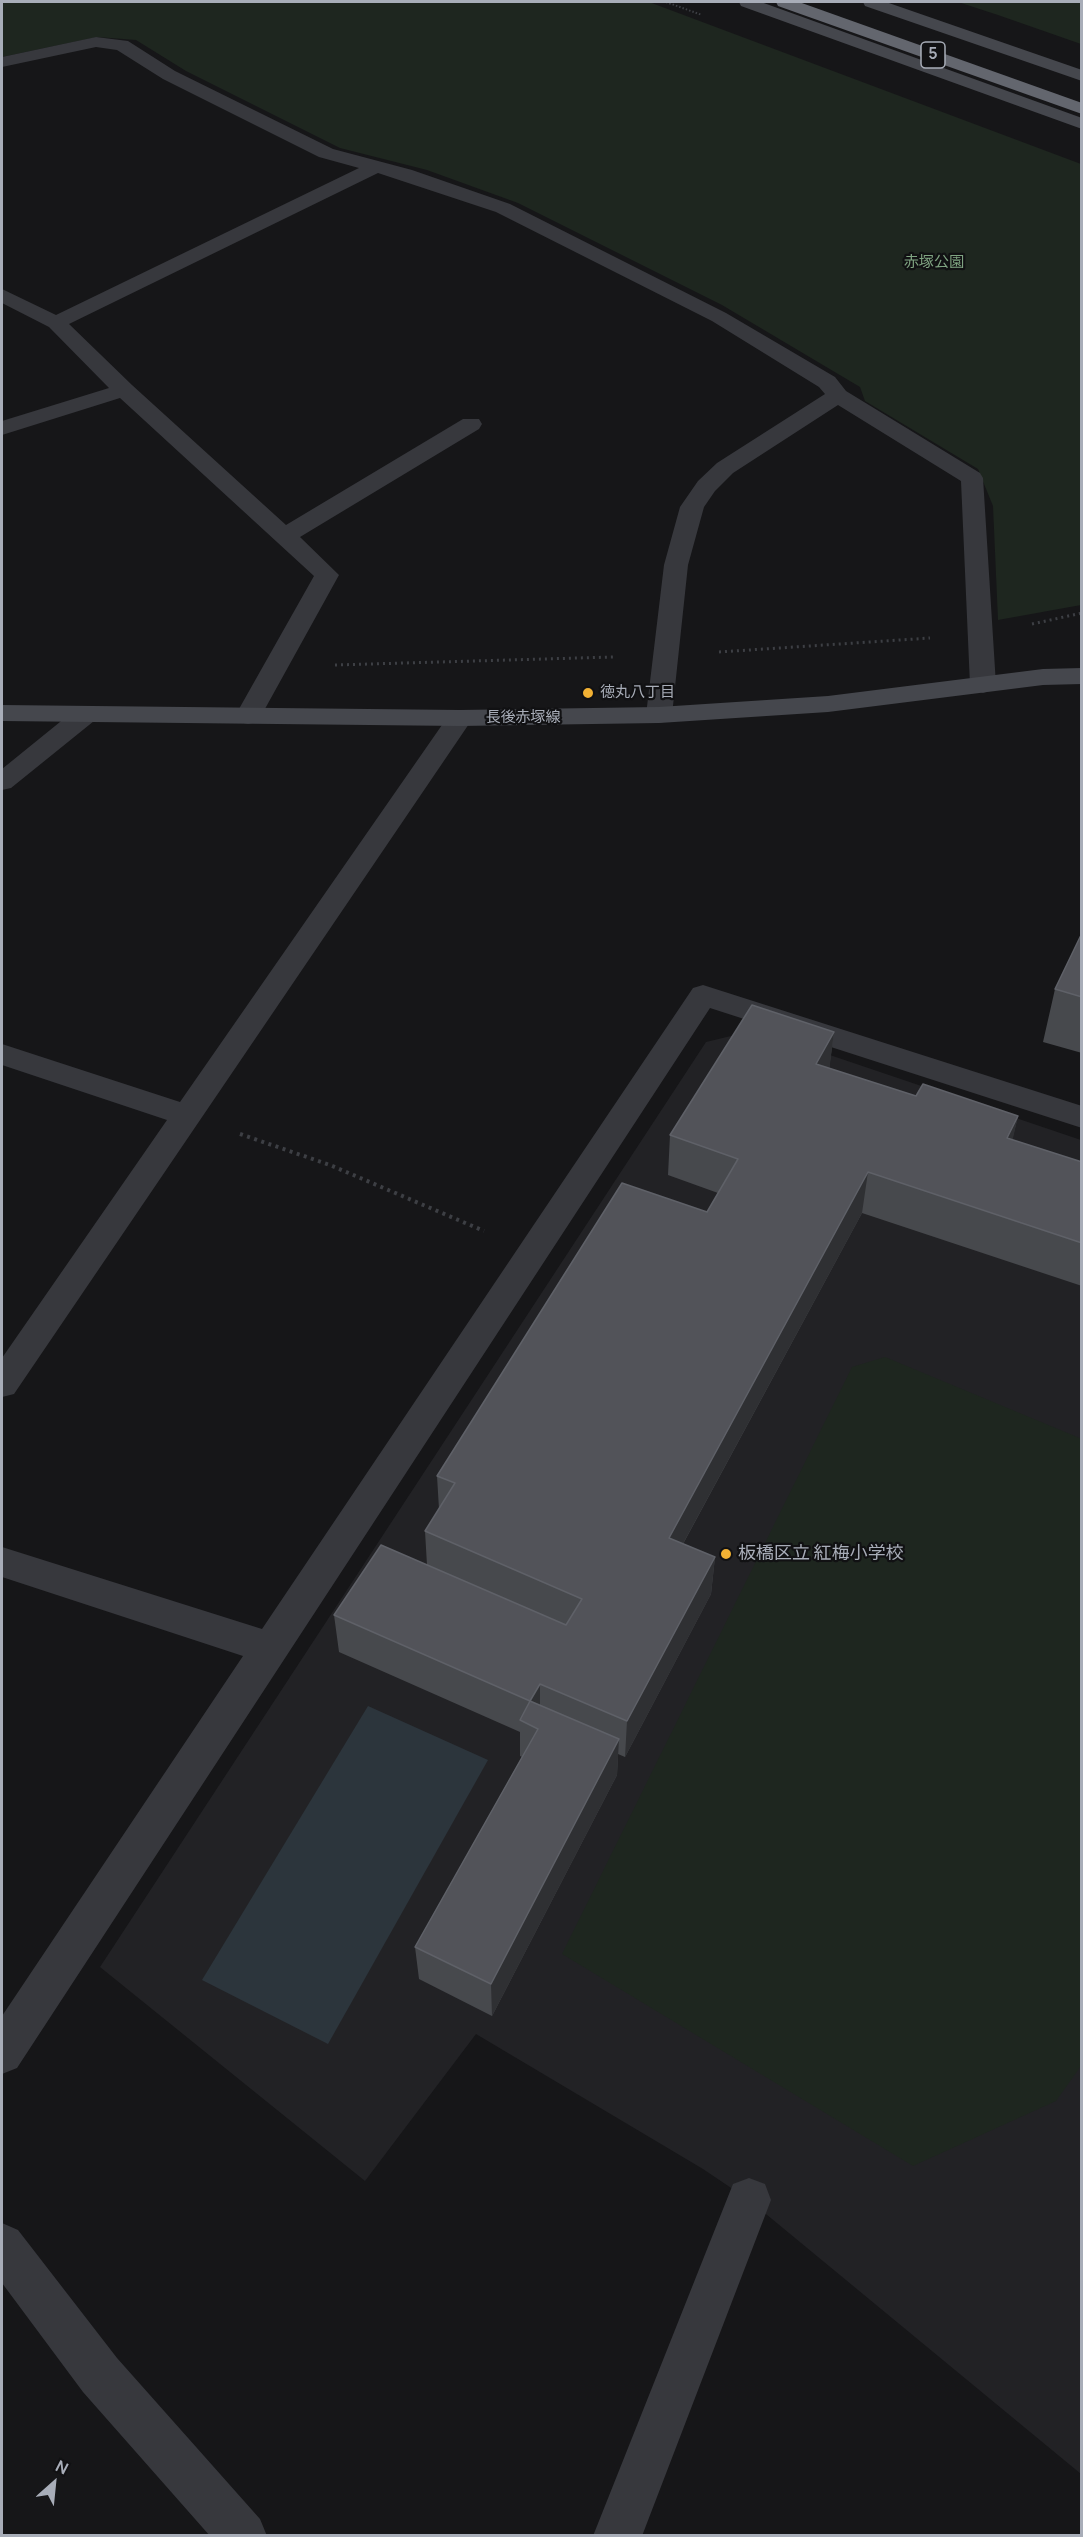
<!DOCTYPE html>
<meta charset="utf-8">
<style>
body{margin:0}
#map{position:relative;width:1083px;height:2537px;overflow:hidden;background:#161618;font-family:Manrope,sans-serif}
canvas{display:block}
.frame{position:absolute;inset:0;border:3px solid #a8adb8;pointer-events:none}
.north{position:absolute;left:24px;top:2453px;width:60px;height:60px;-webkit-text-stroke:4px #111113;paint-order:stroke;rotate:27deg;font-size:16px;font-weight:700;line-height:24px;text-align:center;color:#a8adb8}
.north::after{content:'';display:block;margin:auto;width:21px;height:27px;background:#a8adb8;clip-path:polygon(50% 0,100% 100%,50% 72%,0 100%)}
</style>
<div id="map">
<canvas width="1083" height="2537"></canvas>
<div class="frame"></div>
<div class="north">N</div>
</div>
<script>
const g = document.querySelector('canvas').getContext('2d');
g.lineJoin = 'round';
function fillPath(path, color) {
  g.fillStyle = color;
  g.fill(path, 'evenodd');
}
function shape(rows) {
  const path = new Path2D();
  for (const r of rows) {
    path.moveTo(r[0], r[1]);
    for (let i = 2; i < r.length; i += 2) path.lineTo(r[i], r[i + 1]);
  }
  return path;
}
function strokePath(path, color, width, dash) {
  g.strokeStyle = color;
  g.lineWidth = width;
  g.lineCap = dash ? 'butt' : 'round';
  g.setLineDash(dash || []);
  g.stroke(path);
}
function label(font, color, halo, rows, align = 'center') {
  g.font = font + ' Manrope,"Noto Sans JP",sans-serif';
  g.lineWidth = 4.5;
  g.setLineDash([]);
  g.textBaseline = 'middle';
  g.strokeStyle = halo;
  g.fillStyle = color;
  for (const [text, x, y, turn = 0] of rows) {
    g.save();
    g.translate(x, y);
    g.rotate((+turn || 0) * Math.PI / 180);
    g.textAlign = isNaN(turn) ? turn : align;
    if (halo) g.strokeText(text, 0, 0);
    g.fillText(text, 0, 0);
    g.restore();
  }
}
fillPath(shape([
 [756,1030,1081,1140,1081,2474,749,2200,703,2169,476,2034,365,2181,100,1967,706,1042]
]), '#222225');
fillPath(shape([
 [2,2,649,2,1081,164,1081,605,998,620,993,506,978,469,865,401,860,387,722,305,518,203,427,170,340,148,186,71,136,40,97,37,2,57],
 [958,2,1081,2,1081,44,998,15],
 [885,1357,1082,1439,1081,2066,1056,2101,913,2166,562,1954,852,1367]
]), '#1e261f');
fillPath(shape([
 [368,1706,488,1760,328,2044,202,1980]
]), '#2c353c');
strokePath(shape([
 [666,2,702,15]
]), '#3d3f44', 2, [1.5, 2]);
strokePath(shape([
 [1032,624,1082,613],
 [719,652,930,638],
 [335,665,613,657]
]), '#3d3f44', 3, [2, 4]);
strokePath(shape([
 [240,1134,330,1165,484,1231]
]), '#3d3f44', 4, [3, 4.5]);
fillPath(shape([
 [96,37,128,41,175,71,333,149,412,170,510,204,726,313,835,377,846,391,980,473,983,478,996,685,992,690,983,693,974,690,970,685,961,481,838,405,733,473,715,491,704,507,688,565,672,715,668,721,659,723,650,721,646,715,664,565,680,507,698,481,717,463,825,394,819,387,712,321,496,212,378,173,69,324,132,385,286,525,463,419,479,419,482,424,479,429,300,537,339,575,261,716,257,722,248,724,239,722,235,716,314,576,120,398,2,435,2,421,109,388,49,327,2,303,2,289,56,315,359,168,319,157,163,79,117,50,96,47,2,67,2,57,96,37],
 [85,707,94,709,98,715,94,721,11,788,2,790,2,769,76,709,85,707],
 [460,710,469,712,473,718,14,1394,2,1397,2,1358,167,1120,2,1065,2,1044,180,1102,451,712,460,710],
 [703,985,1082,1106,1082,1128,710,1008,17,2068,2,2074,2,2016,243,1656,2,1577,2,1547,262,1629,693,988,703,985],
 [749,2178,765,2184,771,2200,642,2536,593,2536,733,2184,749,2178],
 [2,2223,18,2230,117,2358,260,2519,267,2536,210,2536,83,2392,2,2283,2,2223]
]), '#37383d');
fillPath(shape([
 [739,2,761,2,1082,118,1082,129,741,6,739,2],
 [863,2,886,2,1082,70,1082,81,865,6,863,2],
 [1082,668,1082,684,1043,685,828,712,659,723,460,726,2,721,2,705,460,710,659,707,828,696,1043,669,1082,668]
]), '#45474d');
fillPath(shape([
 [776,2,799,2,1082,103,1082,114,778,6,776,2]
]), '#63666e');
fillPath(shape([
 [1082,933,1082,1053,1043,1042,1055,989],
 [834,1032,829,1069,916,1096,1018,1116,1012,1140,1082,1162,1082,1286,862,1213,683,1544,715,1557,711,1594,625,1757,618,1754,617,1775,492,2016,419,1979,415,1947,522,1757,520,1756,520,1732,339,1652,334,1615,427,1565,425,1531,439,1509,437,1476,707,1212,718,1193,668,1175,670,1135]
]), '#47494d');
fillPath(shape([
 [834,1032,829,1072,816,1064],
 [1018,1116,1009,1156,1007,1138],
 [868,1172,862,1213,666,1575,669,1538],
 [715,1557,711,1594,625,1757,627,1721],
 [540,1684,540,1720,530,1701],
 [619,1739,617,1775,492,2016,491,1984]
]), '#2f3033');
const building = shape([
 [1082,933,1082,997,1055,989,1082,933],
 [752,1005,834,1032,816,1064,916,1096,923,1084,1018,1116,1007,1138,1082,1162,1082,1243,868,1172,669,1538,715,1557,627,1721,540,1684,530,1701,334,1615,381,1545,566,1625,582,1599,425,1531,455,1483,437,1476,622,1183,707,1212,738,1159,670,1135,752,1005],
 [530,1701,619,1739,491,1984,415,1947,538,1729,520,1720,530,1701]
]);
fillPath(building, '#525359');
strokePath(building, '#5f6168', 1.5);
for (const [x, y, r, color] of [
 [588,693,6,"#f2b134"],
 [726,1554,6,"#f2b134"]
]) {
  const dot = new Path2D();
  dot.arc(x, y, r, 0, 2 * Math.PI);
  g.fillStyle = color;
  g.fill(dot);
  strokePath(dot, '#111113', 2);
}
label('15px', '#7fa381', '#111113', [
 ["赤塚公園",934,263]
]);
label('15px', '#a8adb8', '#111113', [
 ["徳丸八丁目",600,693]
], 'left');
label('15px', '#a8adb8', '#111113', [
 ["長後赤塚線",523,718]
]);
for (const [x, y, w] of [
 [933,55,24]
]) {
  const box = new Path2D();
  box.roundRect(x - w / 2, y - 13, w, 26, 4.5);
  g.fillStyle = '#111113';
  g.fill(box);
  strokePath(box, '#a8adb8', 1.5);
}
label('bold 16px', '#a8adb8', null, [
 ["5",933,55]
]);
label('18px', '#a8adb8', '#111113', [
 ["板橋区立 紅梅小学校",738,1554]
], 'left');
</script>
